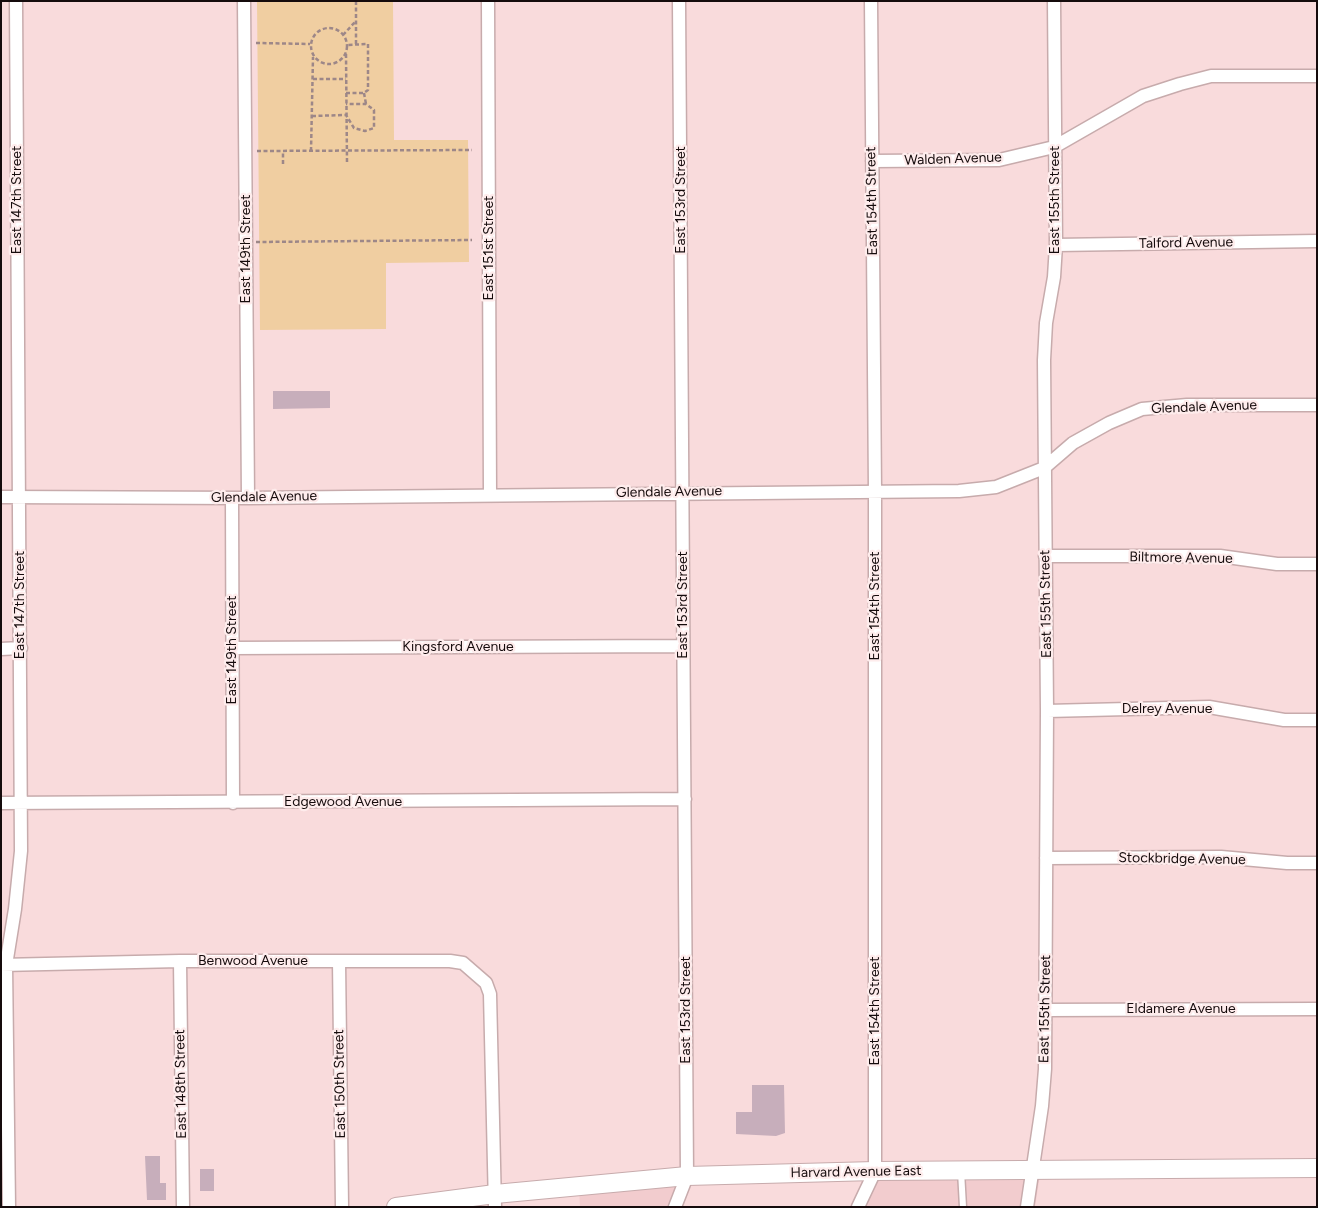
<!DOCTYPE html>
<style>
body{margin:0}
#map{position:relative;width:1318px;height:1208px;overflow:hidden;background:#f9dbdc;font-family:Figtree,sans-serif}
canvas{display:block}
.frame{position:absolute;inset:0;border:2px solid #150b0c;pointer-events:none}
</style>
<div id="map">
<canvas width="1318" height="1208"></canvas>
<div class="frame"></div>
</div>
<script>
const g = document.querySelector('canvas').getContext('2d');
g.lineJoin = 'round';
function fillPath(path, color) {
  g.fillStyle = color;
  g.fill(path, 'evenodd');
}
function shape(rows) {
  const path = new Path2D();
  for (const r of rows) {
    if (r.length === 3) {
      path.moveTo(r[0] + r[2], r[1]);
      path.arc(r[0], r[1], r[2], 0, 2 * Math.PI);
      continue;
    }
    path.moveTo(r[0], r[1]);
    for (let i = 2; i < r.length; i += 2) path.lineTo(r[i], r[i + 1]);
  }
  return path;
}
function strokePath(path, color, width, dash) {
  g.strokeStyle = color;
  g.lineWidth = width;
  g.lineCap = dash ? 'butt' : 'round';
  g.setLineDash(dash || []);
  g.stroke(path);
}
function label(font, color, halo, rows, align = 'center') {
  g.font = font + ' Figtree,sans-serif';
  g.lineWidth = 4.5;
  g.setLineDash([]);
  g.textBaseline = 'middle';
  g.strokeStyle = halo;
  g.fillStyle = color;
  for (const [text, x, y, turn = 0] of rows) {
    g.save();
    g.translate(x, y);
    g.rotate((+turn || 0) * Math.PI / 180);
    g.textAlign = isNaN(turn) ? turn : align;
    if (halo) g.strokeText(text, 0, 0);
    g.fillText(text, 0, 0);
    g.restore();
  }
}
fillPath(shape([
 [1041,1169,1035,1207,858,1207,875,1171],
 [687,1176,675,1207,580,1207,579,1186]
]), '#f2ccce');
fillPath(shape([
 [257,1,393,1,394,140,468,140,469,262,386,263,386,329,260,330]
]), '#f0cea1');
fillPath(shape([
 [273,391,330,391,330,408,273,409],
 [752,1085,784,1085,785,1133,776,1136,736,1134,736,1112,752,1112],
 [145,1156,160,1156,160,1183,166,1183,166,1200,147,1200],
 [200,1169,214,1169,214,1191,200,1191]
]), '#c7aebb');
const lane = shape([
 [961,1171,963,1207]
]);
const street = shape([
 [244,1,248,498],
 [488,1,490,494],
 [872,161,999,160,1054,147,1143,96,1180,84,1211,76,1317,76],
 [1056,245,1317,241],
 [1,497,248,498,959,491,996,487,1044,468,1073,443,1109,423,1142,409,1187,405,1317,405],
 [232,498,233,803],
 [1045,556,1220,556,1277,564,1317,564],
 [232,648,683,646],
 [1,649,21,648],
 [1047,711,1209,707,1284,720,1317,720],
 [1,803,685,799],
 [1046,858,1221,857,1287,863,1317,863],
 [180,961,183,1207],
 [339,961,342,1207],
 [1,965,180,961,450,961,463,963,486,983,490,994,495,1207],
 [1046,1010,1317,1009],
 [9,1207,6,965,15,909,21,851,16,1],
 [675,1207,687,1176,679,1],
 [858,1207,875,1171,875,491,871,1],
 [1027,1207,1042,1106,1045,1069,1047,711,1044,360,1046,323,1054,277,1056,245,1054,1]
]);
const secondary = shape([
 [396,1207,495,1194,687,1176,875,1171,1317,1168]
]);
strokePath(lane, '#c7abac', 9);
strokePath(street, '#c7abac', 15);
strokePath(secondary, '#c7abac', 20);
strokePath(shape([
 [356,1,356,45],
 [329,46,18],
 [343,35,355,22],
 [256,43,310,44],
 [346,54,347,162],
 [313,79,346,79],
 [346,93,364,93,368,90,368,44,347,45],
 [364,93,366,104],
 [312,116,346,115,354,128,365,131,374,128,374,110,366,104,346,104],
 [257,151,472,150],
 [311,151,313,57],
 [283,164,283,151],
 [256,242,472,240]
]), '#9d8788', 2.5, [4, 2.5]);
strokePath(lane, '#fff', 6);
strokePath(street, '#fff', 12);
strokePath(secondary, '#fff', 18);
label('14px', '#150b0c', '#feecec', [
 ["Walden Avenue",953,159,-2],
 ["East 147th Street",17,200,-90],
 ["East 153rd Street",681,200,-90],
 ["East 155th Street",1055,200,-90],
 ["East 154th Street",872,201,-91],
 ["Talford Avenue",1186,243,-1],
 ["East 151st Street",489,248,-90],
 ["East 149th Street",246,249,-90],
 ["Glendale Avenue",1204,407,-2],
 ["Glendale Avenue",669,492,-1],
 ["Glendale Avenue",264,497,-1],
 ["Biltmore Avenue",1181,558,1],
 ["East 155th Street",1046,604,-91],
 ["East 147th Street",20,605,-90],
 ["East 153rd Street",683,605,-90],
 ["East 154th Street",875,606,-90],
 ["Kingsford Avenue",458,647],
 ["East 149th Street",232,650,-90],
 ["Delrey Avenue",1167,709],
 ["Edgewood Avenue",343,802],
 ["Stockbridge Avenue",1182,859,1],
 ["Benwood Avenue",253,961],
 ["East 155th Street",1045,1009,-89],
 ["Eldamere Avenue",1181,1009],
 ["East 153rd Street",686,1010,-90],
 ["East 154th Street",875,1011,-90],
 ["East 148th Street",181,1084,-91],
 ["East 150th Street",340,1084,-91],
 ["Harvard Avenue East",856,1172,-1]
]);
</script>
